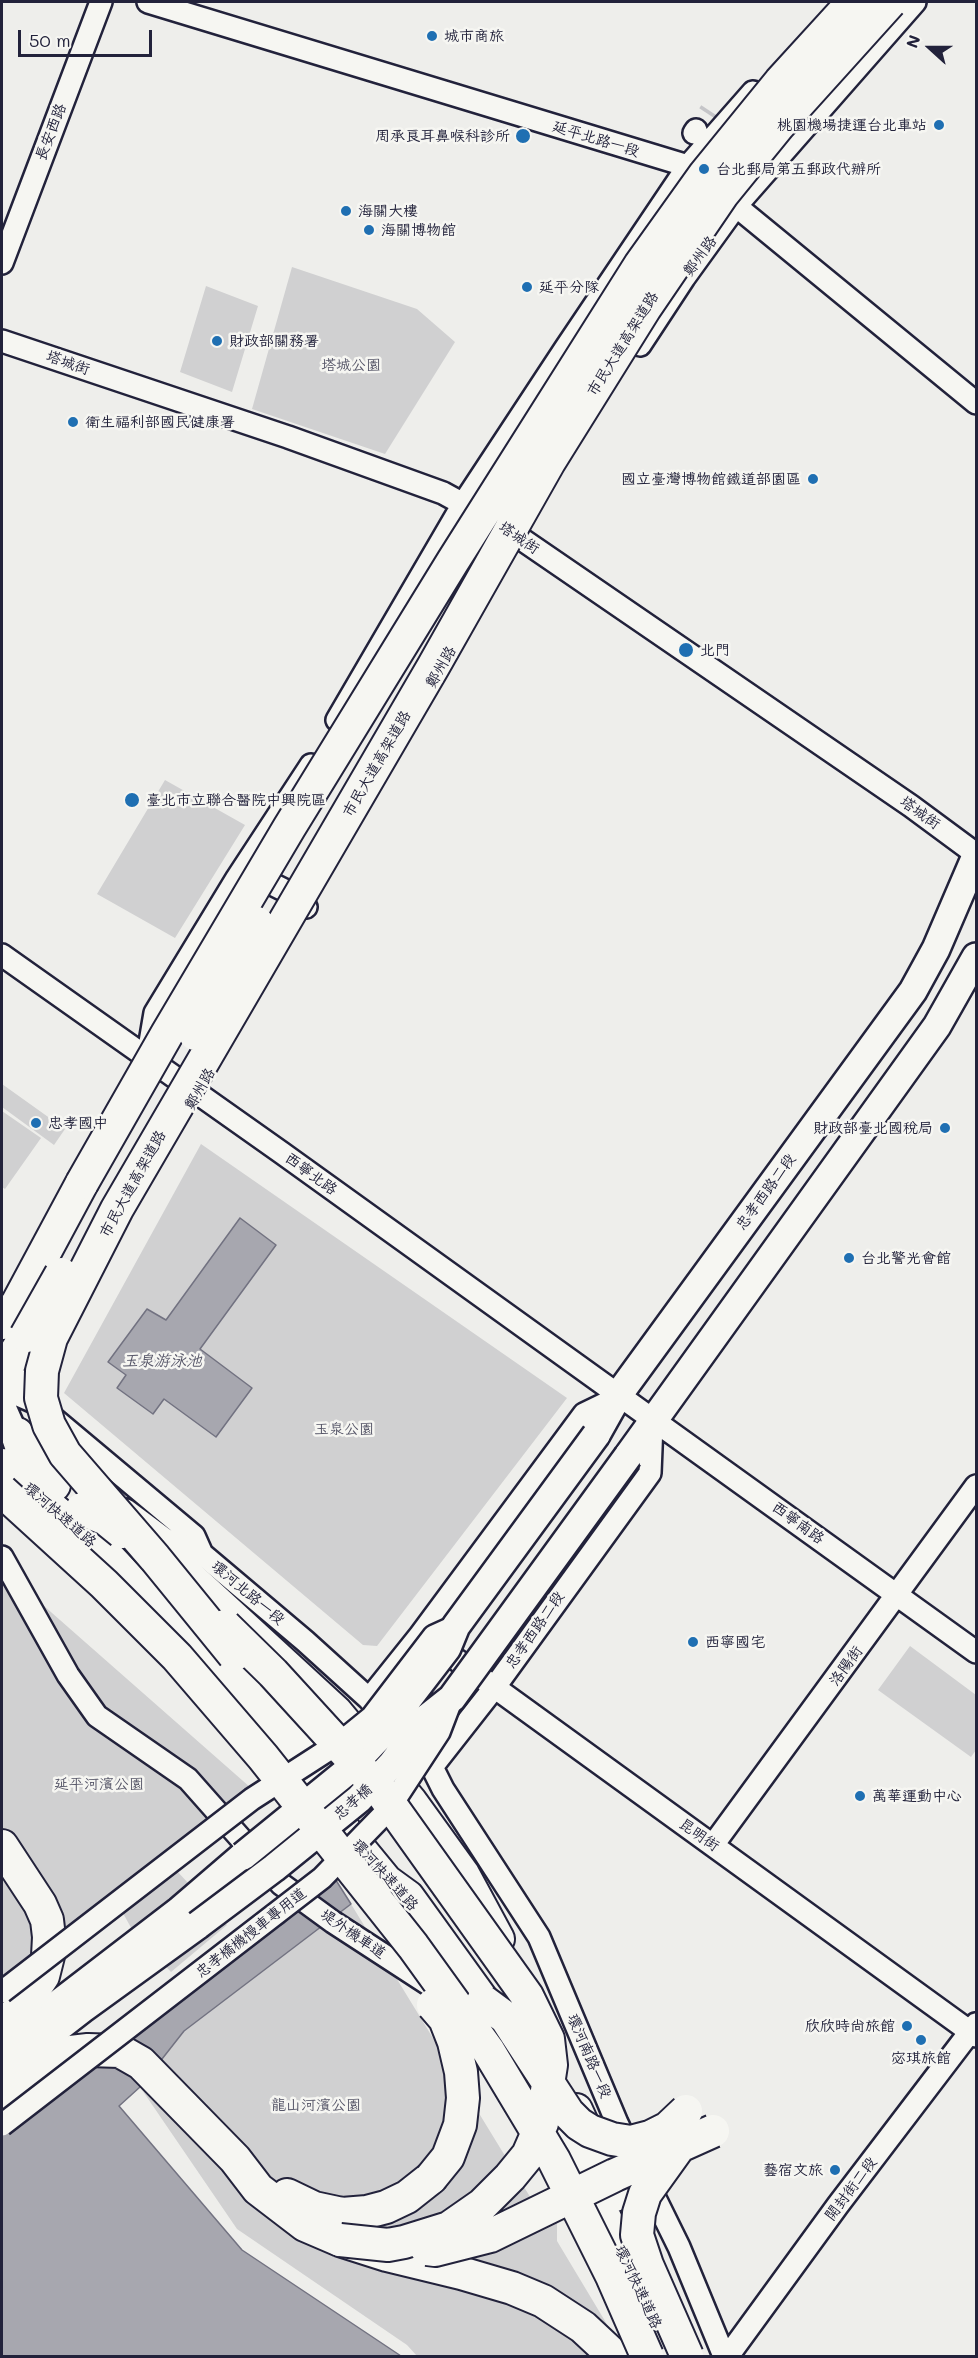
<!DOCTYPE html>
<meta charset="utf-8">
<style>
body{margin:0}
#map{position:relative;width:978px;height:2358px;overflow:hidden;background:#eeeeeb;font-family:Mali,sans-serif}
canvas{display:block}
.frame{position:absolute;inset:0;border:3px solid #22223b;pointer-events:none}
.north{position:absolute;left:900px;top:18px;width:60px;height:60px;-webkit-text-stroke:4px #f6f6f2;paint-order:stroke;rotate:291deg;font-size:16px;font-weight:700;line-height:24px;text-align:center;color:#22223b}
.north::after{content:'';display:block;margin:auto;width:21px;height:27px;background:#22223b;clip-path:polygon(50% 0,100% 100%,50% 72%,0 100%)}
.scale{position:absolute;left:18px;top:30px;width:134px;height:27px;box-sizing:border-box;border:3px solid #22223b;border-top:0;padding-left:8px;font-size:18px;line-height:21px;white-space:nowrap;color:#22223b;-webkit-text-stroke:4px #f6f6f2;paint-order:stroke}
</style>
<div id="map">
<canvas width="978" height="2358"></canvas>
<div class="frame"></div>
<div class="north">N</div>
<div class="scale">50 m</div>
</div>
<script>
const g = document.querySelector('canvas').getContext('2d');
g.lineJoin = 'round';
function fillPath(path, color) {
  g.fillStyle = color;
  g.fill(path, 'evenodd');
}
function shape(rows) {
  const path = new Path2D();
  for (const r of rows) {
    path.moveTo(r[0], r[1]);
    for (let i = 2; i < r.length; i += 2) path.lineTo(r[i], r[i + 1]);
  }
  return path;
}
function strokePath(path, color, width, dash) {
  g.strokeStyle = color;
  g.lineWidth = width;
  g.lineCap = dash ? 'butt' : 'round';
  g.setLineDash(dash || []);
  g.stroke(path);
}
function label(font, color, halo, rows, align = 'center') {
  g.font = font + ' Mali,"LXGW WenKai TC",sans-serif';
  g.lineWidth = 5;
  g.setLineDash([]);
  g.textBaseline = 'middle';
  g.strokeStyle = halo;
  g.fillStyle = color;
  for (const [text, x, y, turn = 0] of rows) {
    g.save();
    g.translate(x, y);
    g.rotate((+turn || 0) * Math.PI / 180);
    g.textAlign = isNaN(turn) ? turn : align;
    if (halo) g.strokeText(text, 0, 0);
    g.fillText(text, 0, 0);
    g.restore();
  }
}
fillPath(shape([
 [292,267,417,309,455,342,385,454,252,409],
 [206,286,258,306,232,392,180,372],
 [165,780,245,825,175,938,97,894],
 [2,1084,65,1129,54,1145,2,1107],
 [2,1111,41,1138,5,1189,2,1187],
 [201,1144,567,1398,377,1646,363,1645,64,1393],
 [2,1569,251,1788,164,1857,227,1925,171,1972,134,1933,114,1897,2,1987],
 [910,1646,976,1695,976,1750,971,1757,878,1690],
 [351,1904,543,2218,557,2218,557,2241,626,2356,417,2356,407,2345,237,2229,140,2087,184,2031]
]), '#d0d0d1');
const water = shape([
 [240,1218,276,1245,200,1349,252,1388,216,1437,164,1399,153,1414,117,1388,126,1375,108,1362,147,1309,166,1320,240,1218],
 [332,1874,351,1904,184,2031,140,2087,119,2106,242,2250,401,2356,2,2356,2,2006,81,2073,236,1950,284,1923,332,1874]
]);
fillPath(water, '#a7a7af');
strokePath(water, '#727281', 1.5);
strokePath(shape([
 [708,114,710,111]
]), '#c5c5c8', 21, [21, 10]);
const minor = shape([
 [148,2,688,166,699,175],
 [694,133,696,130],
 [725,197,976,403],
 [2,263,101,2],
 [2,341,288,437,443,493,474,510],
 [640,345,684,278,736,206,915,2],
 [501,525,911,806,976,854],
 [337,720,463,504,565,349,688,166,753,92],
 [247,878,253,877,272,884,290,893,306,907],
 [2,955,282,1153,976,1652],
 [148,1054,155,1013,237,878,311,765],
 [2,1384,38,1379,46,1365],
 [2,1388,34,1402,194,1536,202,1554,305,1641,369,1699,389,1722],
 [2,1400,17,1434,38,1444,65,1464],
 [126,1510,174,1546,187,1550],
 [2,1557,68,1675,97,1716,188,1779,281,1884,333,1922,436,1989],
 [421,1634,976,2036],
 [369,1699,421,1634,584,1414,617,1398],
 [410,1745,432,1767,443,1789,539,1937,617,2123,630,2150],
 [432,1767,494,1688,650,1473,652,1424],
 [713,1845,976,1486],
 [646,2180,679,2247,724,2356],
 [728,2356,838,2205,976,2024]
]);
const major = shape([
 [596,1435,619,1394,913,991,936,949,976,856],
 [628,1456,937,1026,976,957],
 [2,2047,179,1911,243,1856],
 [2,2071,82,2009,198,1925]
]);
const highway = shape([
 [2,1323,17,1304,82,1183],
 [2,1374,26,1336],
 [17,1434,26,1460,54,1485],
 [2,1465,107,1556,207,1663,386,1881,408,1897,483,2001,495,2028,552,2121,595,2198,652,2314],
 [174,1546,185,1573,336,1712,411,1802,463,1874,498,1939],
 [234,1655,315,1761],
 [2,1846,40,1904,47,1920,49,1937,48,1956,43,1976,20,2010,2,2024],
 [2,2096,52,2058,71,2052,88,2050,120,2051,141,2063,235,2159,258,2189,305,2225,340,2240,387,2255,461,2273,512,2288,543,2301,583,2327,614,2356],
 [576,2110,615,2195],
 [287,2195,314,2208,342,2214,367,2212,386,2207,407,2197,431,2178]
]);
strokePath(minor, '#22223b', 26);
strokePath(major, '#22223b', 32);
strokePath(highway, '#22223b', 36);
strokePath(minor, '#f6f6f2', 21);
strokePath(major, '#f6f6f2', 27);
strokePath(highway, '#f6f6f2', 32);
const minorBridge = shape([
 [2,1992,252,1799,345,1739,372,1717,434,1636,456,1626],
 [2,2125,322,1878,388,1810,439,1732,452,1698]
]);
const majorBridge = shape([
 [243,1856,345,1773,378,1738,447,1648,456,1626,596,1435],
 [198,1925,274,1868,359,1799,392,1764,428,1717,452,1698,628,1456]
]);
const highwayBridge = shape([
 [195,1034,257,923],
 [82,1183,167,1034,289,828,453,561,640,265,705,174,780,82,853,2],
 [26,1336,61,1274],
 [2,1491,104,1584,177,1657,263,1757,413,1946,488,2050,554,2160,612,2276,647,2356],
 [82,1509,106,1519,122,1532],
 [225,1626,273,1673,380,1790,527,1996,548,2039,551,2065,542,2123,528,2155,510,2177,482,2205,449,2228,404,2242,388,2245,340,2240],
 [234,1655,155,1558,65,1454,49,1425,41,1398,42,1371,51,1338,117,1209,433,667,549,462,645,308,722,195,779,125,890,2],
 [483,2001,506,2018,568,2113,579,2124,590,2131,612,2139,631,2142,650,2137,668,2128,686,2111],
 [678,2148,645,2194,639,2213,637,2235,647,2265,687,2356],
 [431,2178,448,2157,460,2125,463,2098,461,2072,454,2042,445,2019,433,2005],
 [427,2249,435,2250,490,2236,615,2175,713,2131]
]);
strokePath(minorBridge, '#22223b', 26, []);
strokePath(majorBridge, '#22223b', 32, []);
strokePath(highwayBridge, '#22223b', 36, []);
strokePath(minorBridge, '#f6f6f2', 21);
strokePath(majorBridge, '#f6f6f2', 27);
strokePath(highwayBridge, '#f6f6f2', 32);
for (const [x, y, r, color] of [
 [432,36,6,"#1f6fb2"],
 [939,125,6,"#1f6fb2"],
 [523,136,8,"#1f6fb2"],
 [704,169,6,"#1f6fb2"],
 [346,211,6,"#1f6fb2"],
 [369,230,6,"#1f6fb2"],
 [527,287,6,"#1f6fb2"],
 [217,341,6,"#1f6fb2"],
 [73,422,6,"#1f6fb2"],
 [813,479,6,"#1f6fb2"],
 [686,650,8,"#1f6fb2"],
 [132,800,8,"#1f6fb2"],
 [36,1123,6,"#1f6fb2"],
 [945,1128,6,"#1f6fb2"],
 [849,1258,6,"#1f6fb2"],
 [693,1642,6,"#1f6fb2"],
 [860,1796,6,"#1f6fb2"],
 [907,2026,6,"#1f6fb2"],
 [921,2040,6,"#1f6fb2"],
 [835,2170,6,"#1f6fb2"]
]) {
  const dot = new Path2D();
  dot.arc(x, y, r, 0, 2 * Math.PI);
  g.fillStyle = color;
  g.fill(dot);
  strokePath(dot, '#f6f6f2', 2);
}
label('15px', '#22223b', '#f6f6f2', [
 ["城市商旅",444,36],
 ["桃園機場捷運台北車站",927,125,"right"],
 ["周承良耳鼻喉科診所",510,136,"right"],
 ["台北郵局第五郵政代辦所",716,169],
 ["海關大樓",358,211],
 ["海關博物館",381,230],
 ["延平分隊",539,287],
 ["財政部關務署",229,341],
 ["衛生福利部國民健康署",85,422],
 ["國立臺灣博物館鐵道部園區",801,479,"right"],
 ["北門",700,650],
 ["臺北市立聯合醫院中興院區",146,800],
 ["忠孝國中",48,1123],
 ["財政部臺北國稅局",933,1128,"right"],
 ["台北警光會館",861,1258],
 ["西寧國宅",705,1642],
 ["萬華運動中心",872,1796],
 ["欣欣時尚旅館",895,2026,"right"],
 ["宓琪旅館",921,2058,"center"],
 ["藝宿文旅",823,2170,"right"]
], 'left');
label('15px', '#22223b', '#f6f6f2', [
 ["長安西路",51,132,-69],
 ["延平北路一段",596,139,17],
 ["鄭州路",700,256,-54],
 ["市民大道高架道路",623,344,-58],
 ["塔城街",68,363,19],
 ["塔城街",519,538,34],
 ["鄭州路",441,667,-60],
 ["市民大道高架道路",377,764,-60],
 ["塔城街",920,813,35],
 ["鄭州路",200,1089,-60],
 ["西寧北路",311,1174,36],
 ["市民大道高架道路",133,1184,-61],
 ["忠孝西路二段",766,1192,-54],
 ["環河快速道路",60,1515,41],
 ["西寧南路",798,1523,36],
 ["環河北路一段",248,1593,40],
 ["忠孝西路二段",535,1630,-55],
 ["洛陽街",846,1666,-54],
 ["忠孝橋",353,1802,-42],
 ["昆明街",699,1835,35],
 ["環河快速道路",385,1875,48],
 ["忠孝橋機慢車專用道",251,1933,-38],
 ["堤外機車道",353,1934,34],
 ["環河南路一段",589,2056,67],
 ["開封街二段",851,2189,-53],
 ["環河快速道路",638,2287,65]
]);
label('15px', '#565668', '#f6f6f2', [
 ["塔城公園",351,365],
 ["玉泉公園",344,1429],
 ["延平河濱公園",99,1784],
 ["龍山河濱公園",316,2105]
]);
label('italic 16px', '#575769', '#f6f6f2', [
 ["玉泉游泳池",162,1361]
]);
</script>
